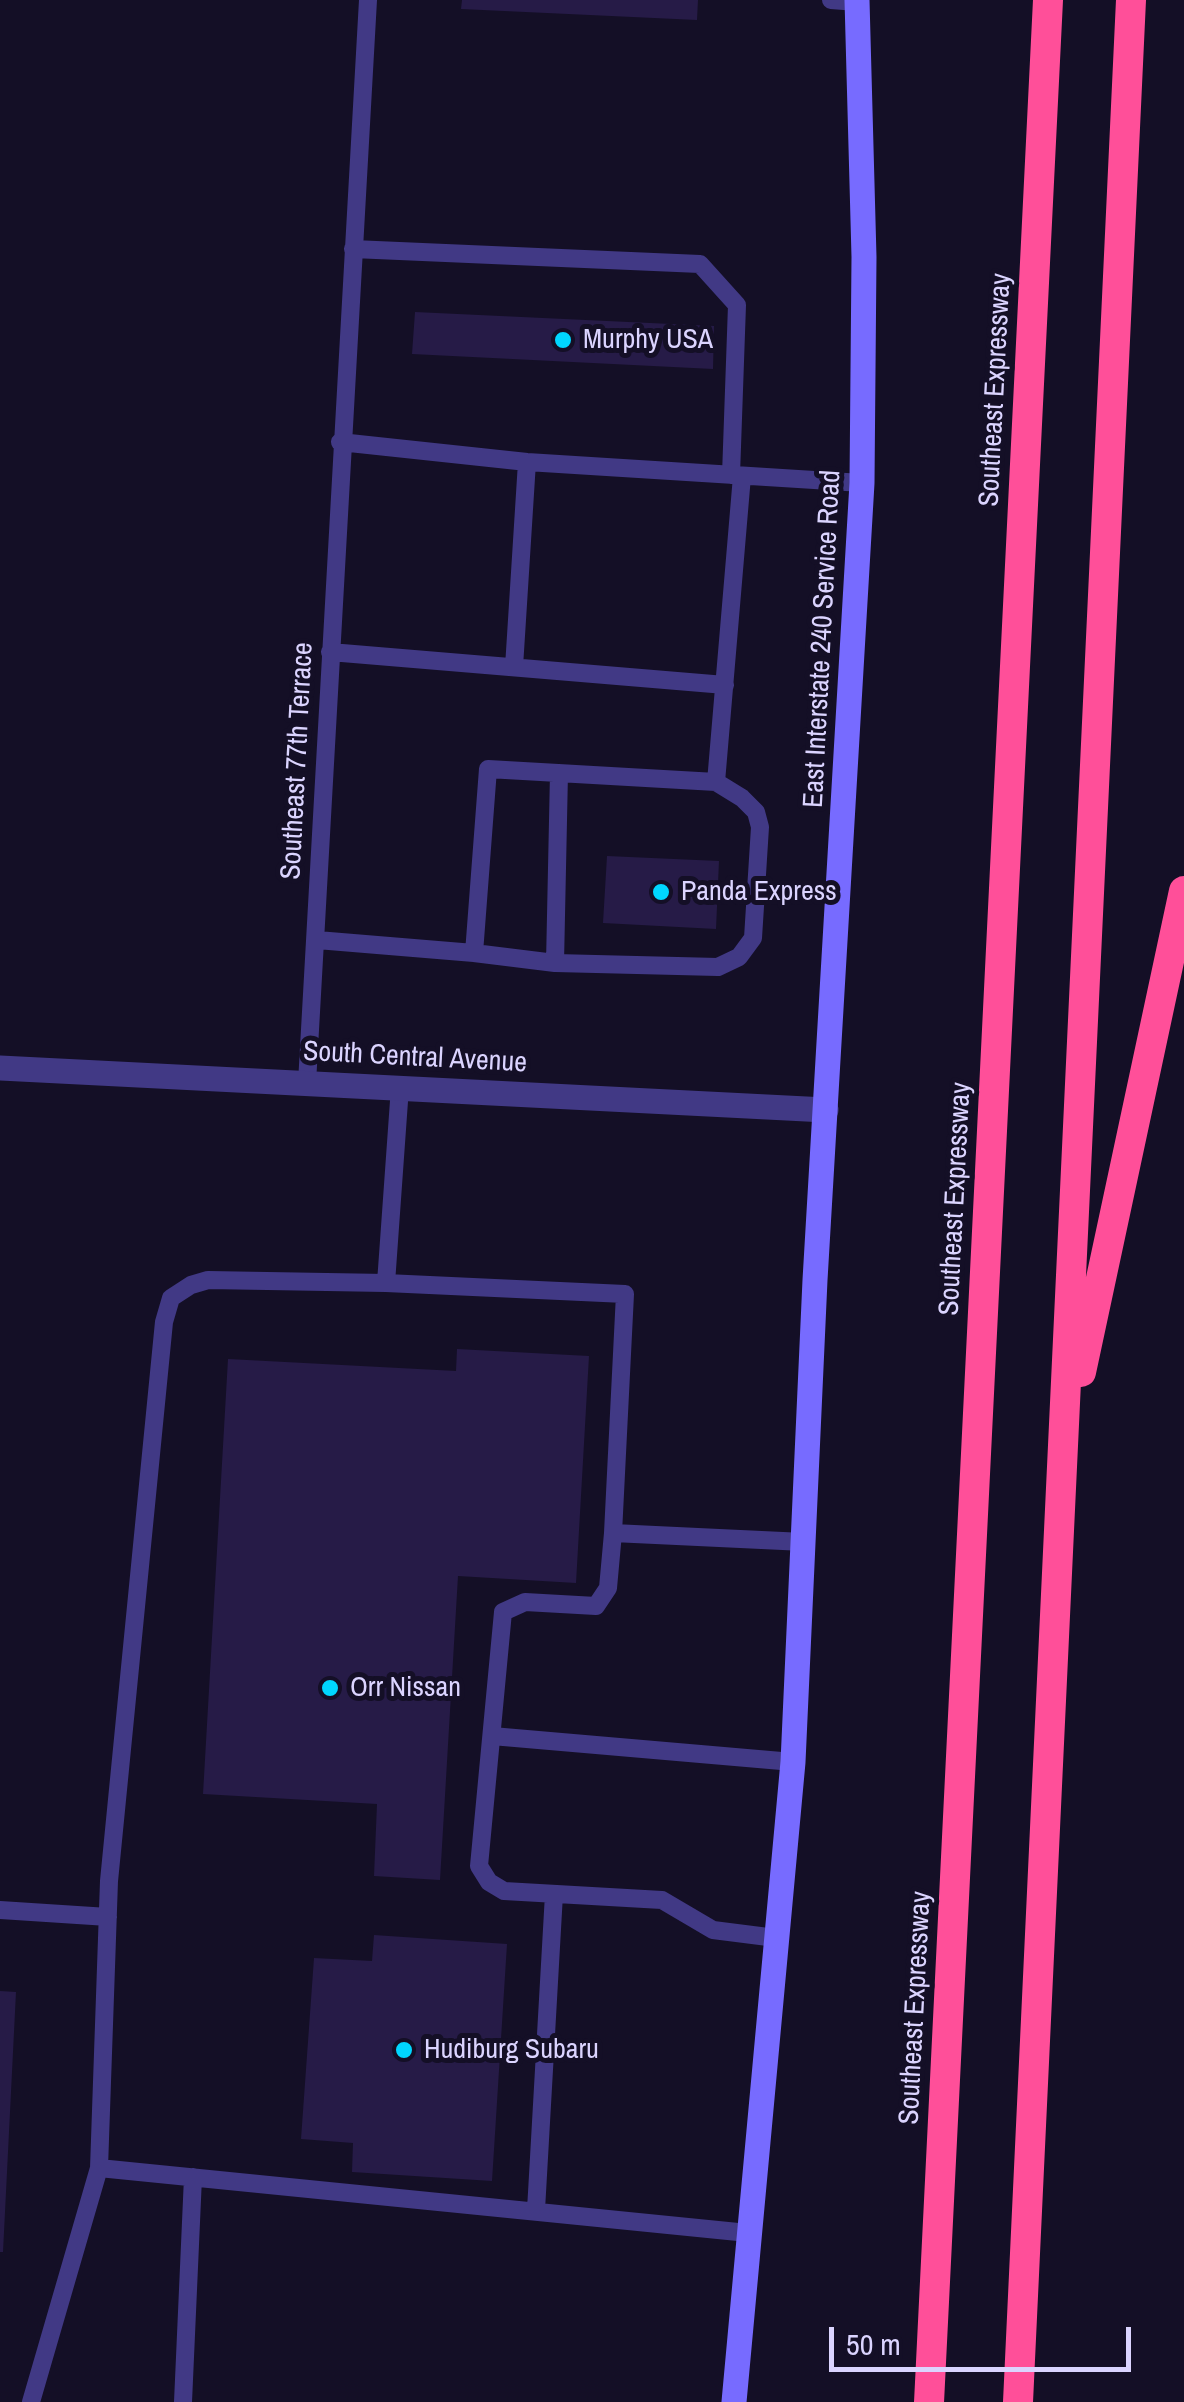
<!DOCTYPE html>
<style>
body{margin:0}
#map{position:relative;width:1184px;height:2402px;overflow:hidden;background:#140f26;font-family:"Archivo Narrow",sans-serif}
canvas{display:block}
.scale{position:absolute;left:829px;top:2327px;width:302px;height:45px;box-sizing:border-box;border:5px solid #dbd4ff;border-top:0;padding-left:12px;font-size:30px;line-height:35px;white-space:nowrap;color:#dbd4ff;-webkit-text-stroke:8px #140f26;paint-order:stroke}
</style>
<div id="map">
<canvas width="1184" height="2402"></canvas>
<div class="scale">50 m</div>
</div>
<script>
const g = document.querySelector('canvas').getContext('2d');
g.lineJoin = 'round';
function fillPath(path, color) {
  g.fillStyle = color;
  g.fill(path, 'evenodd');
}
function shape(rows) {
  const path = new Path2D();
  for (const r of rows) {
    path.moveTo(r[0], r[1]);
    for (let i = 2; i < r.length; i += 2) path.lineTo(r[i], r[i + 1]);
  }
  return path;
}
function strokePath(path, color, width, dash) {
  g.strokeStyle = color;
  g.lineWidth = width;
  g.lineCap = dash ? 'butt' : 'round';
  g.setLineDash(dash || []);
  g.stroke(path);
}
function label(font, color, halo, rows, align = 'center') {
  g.font = font + ' "Archivo Narrow",sans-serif';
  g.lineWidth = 10;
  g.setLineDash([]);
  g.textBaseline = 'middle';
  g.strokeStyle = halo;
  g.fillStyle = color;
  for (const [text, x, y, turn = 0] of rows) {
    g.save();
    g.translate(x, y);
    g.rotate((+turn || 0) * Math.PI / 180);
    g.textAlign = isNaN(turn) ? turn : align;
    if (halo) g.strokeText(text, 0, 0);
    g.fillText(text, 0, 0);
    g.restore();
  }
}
fillPath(shape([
 [462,0,698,0,697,20,461,9],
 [415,312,714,326,713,369,412,354],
 [607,856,719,861,716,929,603,923],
 [457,1349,589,1356,576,1583,458,1576,440,1880,374,1876,377,1804,203,1794,228,1359,456,1371],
 [374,1935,507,1944,492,2181,352,2172,353,2143,301,2139,314,1958,372,1961],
 [0,1991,16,1992,3,2252,0,2252]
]), '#261b47');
strokePath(shape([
 [831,0,857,2],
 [353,249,700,264,737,305,731,475],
 [340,442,527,462,862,483],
 [330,652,725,685],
 [514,667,527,462],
 [317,940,474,953,488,769,716,782,742,476],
 [474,953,555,963,718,967,739,957,753,938,760,827,756,812,742,798,716,782],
 [555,963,559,773],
 [307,1083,368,0],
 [400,1087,386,1283,625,1294,613,1533,804,1542],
 [386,1283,208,1280,191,1285,171,1298,164,1322,109,1881,99,2168,748,2233],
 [613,1533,608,1588,596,1606,525,1602,503,1612,479,1866,489,1882,504,1891,662,1900,713,1930,776,1938],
 [492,1736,793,1762],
 [0,1910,108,1917],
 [536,2210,554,1894],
 [31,2402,99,2168],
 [183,2402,193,2177]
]), '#413985', 18);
strokePath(shape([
 [0,1068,826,1110]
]), '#413985', 25);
strokePath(shape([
 [734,2402,793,1762,815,1280,862,483,864,257,857,0]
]), '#776bff', 25);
strokePath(shape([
 [1081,1372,1184,891],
 [929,2402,1048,0],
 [1018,2402,1131,0]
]), '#ff4f99', 30);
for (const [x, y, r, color] of [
 [563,340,10,"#00d6ff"],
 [661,892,10,"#00d6ff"],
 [330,1688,10,"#00d6ff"],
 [404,2050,10,"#00d6ff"]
]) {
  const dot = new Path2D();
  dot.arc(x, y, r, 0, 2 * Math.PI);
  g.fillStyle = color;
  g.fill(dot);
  strokePath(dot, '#140f26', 4);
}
label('28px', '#dbd4ff', '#140f26', [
 ["Murphy USA",583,340],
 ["Panda Express",681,892],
 ["Orr Nissan",350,1688],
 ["Hudiburg Subaru",424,2050]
], 'left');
label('28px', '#dbd4ff', '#140f26', [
 ["Southeast Expressway",996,390,-87],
 ["East Interstate 240 Service Road",823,639,-87],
 ["Southeast 77th Terrace",298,761,-87],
 ["South Central Avenue",415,1058,3],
 ["Southeast Expressway",956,1199,-87],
 ["Southeast Expressway",916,2008,-87]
]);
</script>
